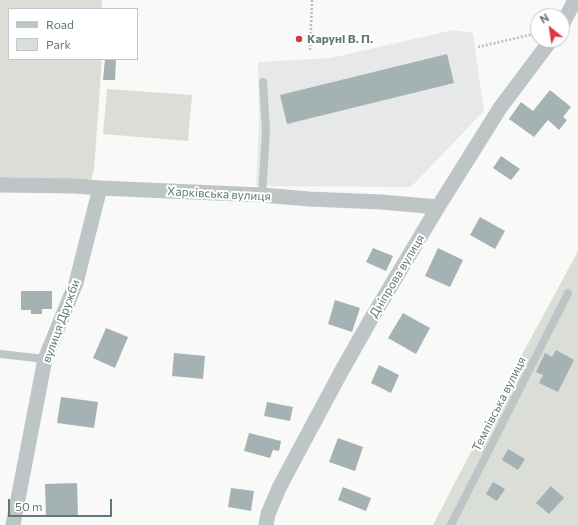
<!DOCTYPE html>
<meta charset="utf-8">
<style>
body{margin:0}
#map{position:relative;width:578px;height:525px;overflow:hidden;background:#f9f9f7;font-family:Commissioner,sans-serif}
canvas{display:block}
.legend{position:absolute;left:8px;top:8px;width:130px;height:52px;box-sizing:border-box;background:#fff;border:1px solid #c0c9ca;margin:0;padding:5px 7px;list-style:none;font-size:12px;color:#61777a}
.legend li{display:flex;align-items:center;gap:8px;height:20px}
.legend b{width:20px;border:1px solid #c0c9ca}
.north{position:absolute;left:530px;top:8px;width:40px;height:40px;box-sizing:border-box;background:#fff;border:1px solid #c0c9ca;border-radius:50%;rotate:330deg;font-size:11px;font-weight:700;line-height:16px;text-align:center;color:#61777a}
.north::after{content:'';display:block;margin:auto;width:14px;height:18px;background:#d93744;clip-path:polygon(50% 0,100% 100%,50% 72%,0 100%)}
.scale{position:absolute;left:8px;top:499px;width:104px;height:18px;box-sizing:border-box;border:2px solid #61777a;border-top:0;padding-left:5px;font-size:12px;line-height:14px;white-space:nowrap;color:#61777a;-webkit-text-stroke:3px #fff;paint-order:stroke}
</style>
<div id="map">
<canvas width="578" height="525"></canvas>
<ul class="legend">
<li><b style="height:5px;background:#bec5c6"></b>Road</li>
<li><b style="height:11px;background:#dbded7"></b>Park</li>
</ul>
<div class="north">N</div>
<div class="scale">50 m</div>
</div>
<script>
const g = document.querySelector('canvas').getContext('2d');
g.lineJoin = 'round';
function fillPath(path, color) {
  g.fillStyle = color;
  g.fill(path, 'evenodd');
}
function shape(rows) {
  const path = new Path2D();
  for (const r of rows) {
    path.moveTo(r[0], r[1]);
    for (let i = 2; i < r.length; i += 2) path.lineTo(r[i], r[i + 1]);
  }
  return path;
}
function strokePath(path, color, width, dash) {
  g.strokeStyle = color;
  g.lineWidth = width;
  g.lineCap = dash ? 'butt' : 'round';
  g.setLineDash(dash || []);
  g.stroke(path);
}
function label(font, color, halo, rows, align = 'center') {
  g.font = font + ' Commissioner,sans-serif';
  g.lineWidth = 4;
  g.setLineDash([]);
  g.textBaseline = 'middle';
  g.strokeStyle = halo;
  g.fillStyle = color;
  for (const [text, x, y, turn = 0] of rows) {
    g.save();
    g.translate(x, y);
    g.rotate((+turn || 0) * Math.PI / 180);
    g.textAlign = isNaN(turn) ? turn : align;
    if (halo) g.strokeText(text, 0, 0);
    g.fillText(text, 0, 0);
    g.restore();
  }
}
fillPath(shape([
 [453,30,473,33,484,111,411,187,256,186,259,125,258,62,331,58]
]), '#e7e9e8');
fillPath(shape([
 [0,0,102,0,102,9,9,9,9,59,102,59,94,170,91,180,0,182],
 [107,89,192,95,188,141,103,134],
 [578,251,578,525,433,525,504,388]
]), '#dbded7');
fillPath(shape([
 [447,54,454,83,287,124,280,95],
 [105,59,116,59,115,80,103,80],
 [550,90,571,107,563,117,567,120,559,130,548,120,534,137,509,119,521,102,533,111],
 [501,156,520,169,511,180,493,168],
 [480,217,505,231,495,249,470,235],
 [373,248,393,256,386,271,366,262],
 [438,248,463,260,450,287,425,276],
 [21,291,52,291,52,309,42,309,42,314,31,314,31,310,21,310],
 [335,300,360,308,352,332,328,324],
 [403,313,430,328,416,354,388,338],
 [106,328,128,337,115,368,93,358],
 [556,350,574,360,558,392,539,383,543,375,536,372,545,353,552,357],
 [174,353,205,356,203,379,172,376],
 [379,365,399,375,391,393,371,383],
 [61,397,98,402,94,428,57,423],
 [267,402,293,407,290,421,264,416],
 [249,433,281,441,279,451,273,450,270,458,244,451],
 [338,438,363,447,355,471,329,462],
 [508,449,525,459,518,470,502,460],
 [493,482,505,489,497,501,486,494],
 [77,483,78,516,46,517,45,484],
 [551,486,564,498,549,514,536,503],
 [343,487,371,498,366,511,338,500],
 [231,488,254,491,251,511,228,507]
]), '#a5b2b4');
strokePath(shape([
 [478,47,538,33],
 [310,50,312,0]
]), '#b9bebf', 2.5, [2, 2]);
strokePath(shape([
 [262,195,266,130,263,82],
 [0,354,45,359],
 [451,525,568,293]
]), '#bec5c6', 8);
strokePath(shape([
 [562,25,575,0],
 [0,185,76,186,100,188,262,195,309,199,381,202,438,207],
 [13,525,45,359,76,283,100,188],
 [266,525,268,514,280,486,341,372,371,319,438,207,500,108,551,40]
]), '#bec5c6', 15);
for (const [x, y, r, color] of [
 [299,39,4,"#d93744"]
]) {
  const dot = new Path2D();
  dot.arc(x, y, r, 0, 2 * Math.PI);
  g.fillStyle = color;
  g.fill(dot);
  strokePath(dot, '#fff', 1.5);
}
label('bold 12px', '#61777a', '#fff', [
 ["Каруні В. П.",307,39]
], 'left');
label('12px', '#61777a', '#fff', [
 ["Харківська вулиця",219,194,3],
 ["Дніпрова вулиця",397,276,-59],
 ["вулиця Дружби",61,321,-70],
 ["Темпівська вулиця",499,404,-63]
]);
</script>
